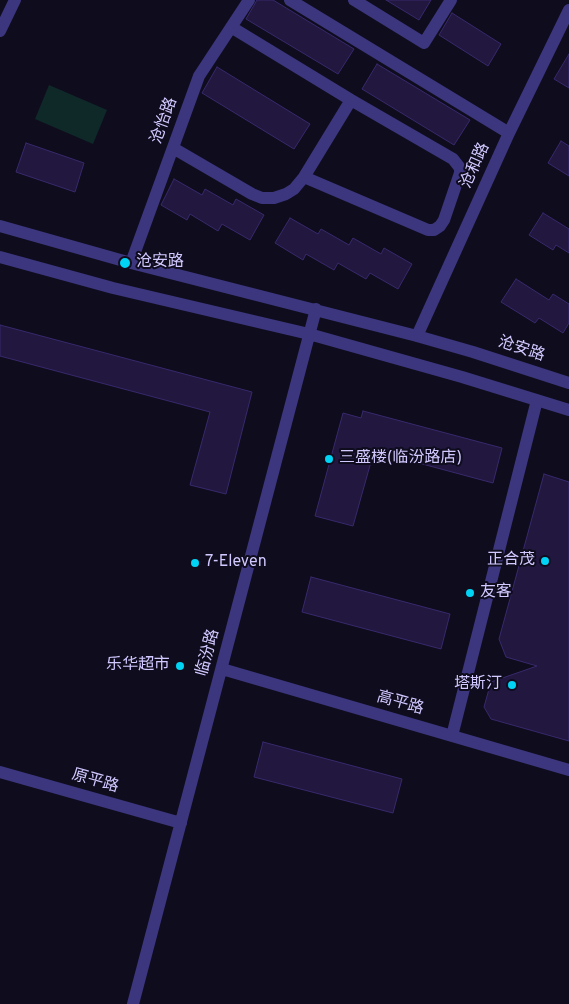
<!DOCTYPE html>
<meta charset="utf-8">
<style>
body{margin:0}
canvas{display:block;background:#0f0c1e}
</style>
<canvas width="569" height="1004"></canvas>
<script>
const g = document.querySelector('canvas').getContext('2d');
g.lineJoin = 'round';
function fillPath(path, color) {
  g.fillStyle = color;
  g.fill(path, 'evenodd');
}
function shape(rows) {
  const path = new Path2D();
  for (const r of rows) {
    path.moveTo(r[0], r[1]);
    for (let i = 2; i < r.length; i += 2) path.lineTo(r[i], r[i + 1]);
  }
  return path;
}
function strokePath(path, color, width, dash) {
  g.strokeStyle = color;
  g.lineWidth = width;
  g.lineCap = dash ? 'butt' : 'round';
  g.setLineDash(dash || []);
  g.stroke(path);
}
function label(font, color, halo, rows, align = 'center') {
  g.font = font + ' Overpass,"Noto Sans SC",sans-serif';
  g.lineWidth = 4;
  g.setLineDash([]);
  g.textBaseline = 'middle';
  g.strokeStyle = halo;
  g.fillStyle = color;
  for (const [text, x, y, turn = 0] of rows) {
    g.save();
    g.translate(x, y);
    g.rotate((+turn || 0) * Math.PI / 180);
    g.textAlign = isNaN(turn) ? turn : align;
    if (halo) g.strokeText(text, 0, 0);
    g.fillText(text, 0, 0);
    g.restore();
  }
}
fillPath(shape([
 [49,85,107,110,93,144,35,119]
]), '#0f2828');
const building = shape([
 [257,0,273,0,354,49,338,74,246,19,257,0],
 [386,0,431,0,419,20,386,0],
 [452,13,501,44,488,66,439,35,452,13],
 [569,54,569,88,554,79,569,54],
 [377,64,470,120,454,145,362,89,377,64],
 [217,67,310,124,294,149,202,93,217,67],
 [561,141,569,146,569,176,548,163,561,141],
 [26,143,84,163,75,192,16,172,26,143],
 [174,179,202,195,205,189,233,205,236,199,264,215,250,240,222,224,218,231,190,214,187,220,161,205,174,179],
 [543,213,569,229,569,253,556,245,553,250,529,235,543,213],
 [290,218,318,234,321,229,349,245,353,238,381,254,384,248,412,264,398,289,370,273,366,279,338,263,334,270,306,254,303,260,275,243,290,218],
 [516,279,549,300,553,294,569,304,569,323,563,333,539,318,535,323,501,302,516,279],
 [0,325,252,392,226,494,190,485,210,412,0,356,0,325],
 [363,411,502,448,493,483,374,451,353,526,315,516,343,413,361,418,363,411],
 [544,474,569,482,569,741,491,719,484,707,491,682,537,666,506,657,499,639,544,474],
 [311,577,450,614,441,649,302,612,311,577],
 [263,742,402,779,393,813,254,777,263,742]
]);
fillPath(building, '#21173f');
strokePath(building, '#38296c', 1);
strokePath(shape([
 [290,0,509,133],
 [354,0,424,43,451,0],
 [231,27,351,100,453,159,460,168,460,173,444,220,440,226,434,230,428,230,304,177],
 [0,31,15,0],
 [173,148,252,194,262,198,274,198,286,194,294,189,304,177,351,100],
 [0,226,131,263,417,336,473,352,569,383],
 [0,257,113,288,309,334,462,377,569,410],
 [131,263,199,76,249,0],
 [417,336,509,133,569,10],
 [222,669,569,770],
 [452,736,537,400],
 [0,772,181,823],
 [133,1004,316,309]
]), '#3b367e', 12);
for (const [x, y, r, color] of [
 [125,263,6,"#00d3f4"],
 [329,459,5,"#00d3f4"],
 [545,561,5,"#00d3f4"],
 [195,563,5,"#00d3f4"],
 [470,593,5,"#00d3f4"],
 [180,666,5,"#00d3f4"],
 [512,685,5,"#00d3f4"]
]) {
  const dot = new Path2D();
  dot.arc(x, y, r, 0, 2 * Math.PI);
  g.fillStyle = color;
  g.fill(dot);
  strokePath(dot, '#0f0c1e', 2);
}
label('16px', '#d1c9ff', '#0f0c1e', [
 ["沧怡路",165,121,-70],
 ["沧和路",476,166,-66],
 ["沧安路",521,350,18],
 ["临汾路",209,653,-75],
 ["高平路",400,704,16],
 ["原平路",95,782,16]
]);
label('16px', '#d1c9ff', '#0f0c1e', [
 ["沧安路",136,263],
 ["三盛楼(临汾路店)",339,459],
 ["正合茂",535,561,"right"],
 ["7-Eleven",205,563],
 ["友客",480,593],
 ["乐华超市",170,666,"right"],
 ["塔斯汀",502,685,"right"]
], 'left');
</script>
